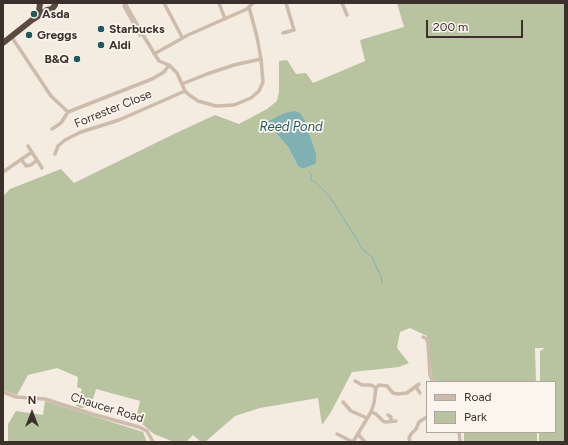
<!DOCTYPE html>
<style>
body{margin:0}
#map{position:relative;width:568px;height:445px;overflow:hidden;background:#f4ebe1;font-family:Figtree,sans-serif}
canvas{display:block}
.frame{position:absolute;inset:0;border:4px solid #3b302b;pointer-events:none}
.legend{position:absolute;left:426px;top:381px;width:130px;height:52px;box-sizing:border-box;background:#fbf5ee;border:1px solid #aea6a0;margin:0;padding:5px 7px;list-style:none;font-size:12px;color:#3b302b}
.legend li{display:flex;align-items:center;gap:8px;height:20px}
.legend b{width:20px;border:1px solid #aea6a0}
.north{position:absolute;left:12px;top:393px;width:40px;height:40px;-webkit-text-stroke:3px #fbf5ee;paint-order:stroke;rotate:0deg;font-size:11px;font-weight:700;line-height:16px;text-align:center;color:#3b302b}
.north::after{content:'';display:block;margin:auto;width:14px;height:18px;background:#3b302b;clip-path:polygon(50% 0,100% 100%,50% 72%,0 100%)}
.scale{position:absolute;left:426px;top:20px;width:97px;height:18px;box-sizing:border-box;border:2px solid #3b302b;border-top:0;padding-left:5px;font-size:12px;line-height:14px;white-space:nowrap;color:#3b302b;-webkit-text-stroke:3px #fbf5ee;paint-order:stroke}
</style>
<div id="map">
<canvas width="568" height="445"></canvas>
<div class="frame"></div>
<ul class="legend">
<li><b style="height:5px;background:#cdbbac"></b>Road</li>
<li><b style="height:11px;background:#b8c4a0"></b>Park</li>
</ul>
<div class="north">N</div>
<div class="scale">200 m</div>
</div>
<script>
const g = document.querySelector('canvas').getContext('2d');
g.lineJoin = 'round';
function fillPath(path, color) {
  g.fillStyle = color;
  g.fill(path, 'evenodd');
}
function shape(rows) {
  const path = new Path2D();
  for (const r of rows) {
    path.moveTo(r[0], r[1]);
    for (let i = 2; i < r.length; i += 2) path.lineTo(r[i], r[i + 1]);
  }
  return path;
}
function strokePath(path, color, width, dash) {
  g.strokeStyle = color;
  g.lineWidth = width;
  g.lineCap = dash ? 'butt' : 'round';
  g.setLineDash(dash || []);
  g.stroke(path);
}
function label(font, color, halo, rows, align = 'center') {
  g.font = font + ' Figtree,sans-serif';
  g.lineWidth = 3.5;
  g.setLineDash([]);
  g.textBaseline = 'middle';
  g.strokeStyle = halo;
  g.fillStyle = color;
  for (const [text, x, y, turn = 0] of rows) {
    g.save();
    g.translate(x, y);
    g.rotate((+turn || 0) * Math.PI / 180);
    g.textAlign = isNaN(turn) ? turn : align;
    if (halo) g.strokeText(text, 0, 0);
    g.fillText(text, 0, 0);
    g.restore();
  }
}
fillPath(shape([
 [397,3,565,3,565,442,539,442,539,432,555,432,555,382,540,382,540,351,545,348,535,348,536,382,435,382,432,376,427,336,410,328,400,332,397,348,409,363,399,367,352,372,331,412,322,425,318,398,260,408,235,416,205,442,201,442,193,435,186,442,174,442,154,434,136,419,140,401,96,389,91,406,81,408,76,406,82,389,77,387,78,377,57,368,28,375,17,395,3,390,3,196,10,189,61,169,74,183,176,133,215,115,239,124,267,109,277,101,279,92,279,61,287,60,296,74,306,73,313,83,365,61,360,40,404,27],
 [276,117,305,121,310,136,316,164,302,169,298,166,288,147,268,122],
 [45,401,143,432,147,442,8,442,8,424,16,411,43,415],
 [464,432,537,432,537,442,464,442]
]), '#b8c4a0');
fillPath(shape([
 [295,111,300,113,305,121,316,154,316,164,302,169,298,166,288,147,267,122,276,117,285,113]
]), '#7fb0b2');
strokePath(shape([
 [309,172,311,174,311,180,315,182,330,197,356,238,362,249,372,257,381,277,382,283]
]), '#7fb0b2', 1);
strokePath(shape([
 [125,3,143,35,159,61,169,65,177,73,185,91,188,94,198,101,216,106,234,105,251,98,259,91,263,82,261,59,257,37,249,7],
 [125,3,124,6,140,35],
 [164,3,182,37],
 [219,3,225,19],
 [342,3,347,15],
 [283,33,294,30,286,3],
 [11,36,51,96,68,112,152,79,164,72,169,65],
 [154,54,188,35,247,9,253,3],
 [182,84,207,74,234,65,261,59],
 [52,129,61,123,68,112],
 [28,146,42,168],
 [55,154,58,146,65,140,81,132,119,120,185,91],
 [21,159,26,166,31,165,37,160],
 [3,172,32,152],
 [423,337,427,339,428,343,430,375,433,382],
 [355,381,362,385,371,385,376,388,379,385,387,386,393,393,398,394,407,393,419,384],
 [416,387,420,393],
 [3,392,16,397,45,399,92,414,139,427,147,431,153,442],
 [343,402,351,411,367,418],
 [371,412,376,414,383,421,385,422,396,421],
 [388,415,391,417,391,421],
 [459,432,460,442],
 [337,434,353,442,371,412,374,403,376,388],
 [358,434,365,442],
 [410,442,409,438,411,434,416,429,419,422,427,417]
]), '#cdbbac', 3.5);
strokePath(shape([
 [35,16,39,11,40,3],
 [3,43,32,20,47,10,52,9,55,5,55,3]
]), '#5c4a42', 6);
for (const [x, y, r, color] of [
 [34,14,4,"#1f5a5e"],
 [101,29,4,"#1f5a5e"],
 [29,35,4,"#1f5a5e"],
 [101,45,4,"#1f5a5e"],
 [77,59,4,"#1f5a5e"]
]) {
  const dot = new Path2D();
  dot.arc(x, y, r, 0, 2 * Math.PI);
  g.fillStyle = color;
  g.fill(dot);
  strokePath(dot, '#fbf5ee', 1.5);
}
label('bold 12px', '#3b302b', '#fbf5ee', [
 ["Asda",42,14],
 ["Starbucks",109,29],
 ["Greggs",37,35],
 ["Aldi",109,45],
 ["B&Q",69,59,"right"]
], 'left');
label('12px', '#3b302b', '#fbf5ee', [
 ["Forrester Close",113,109,-22],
 ["Chaucer Road",107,408,17]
]);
label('italic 13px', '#1f5a5e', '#fbf5ee', [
 ["Reed Pond",291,127]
]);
</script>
